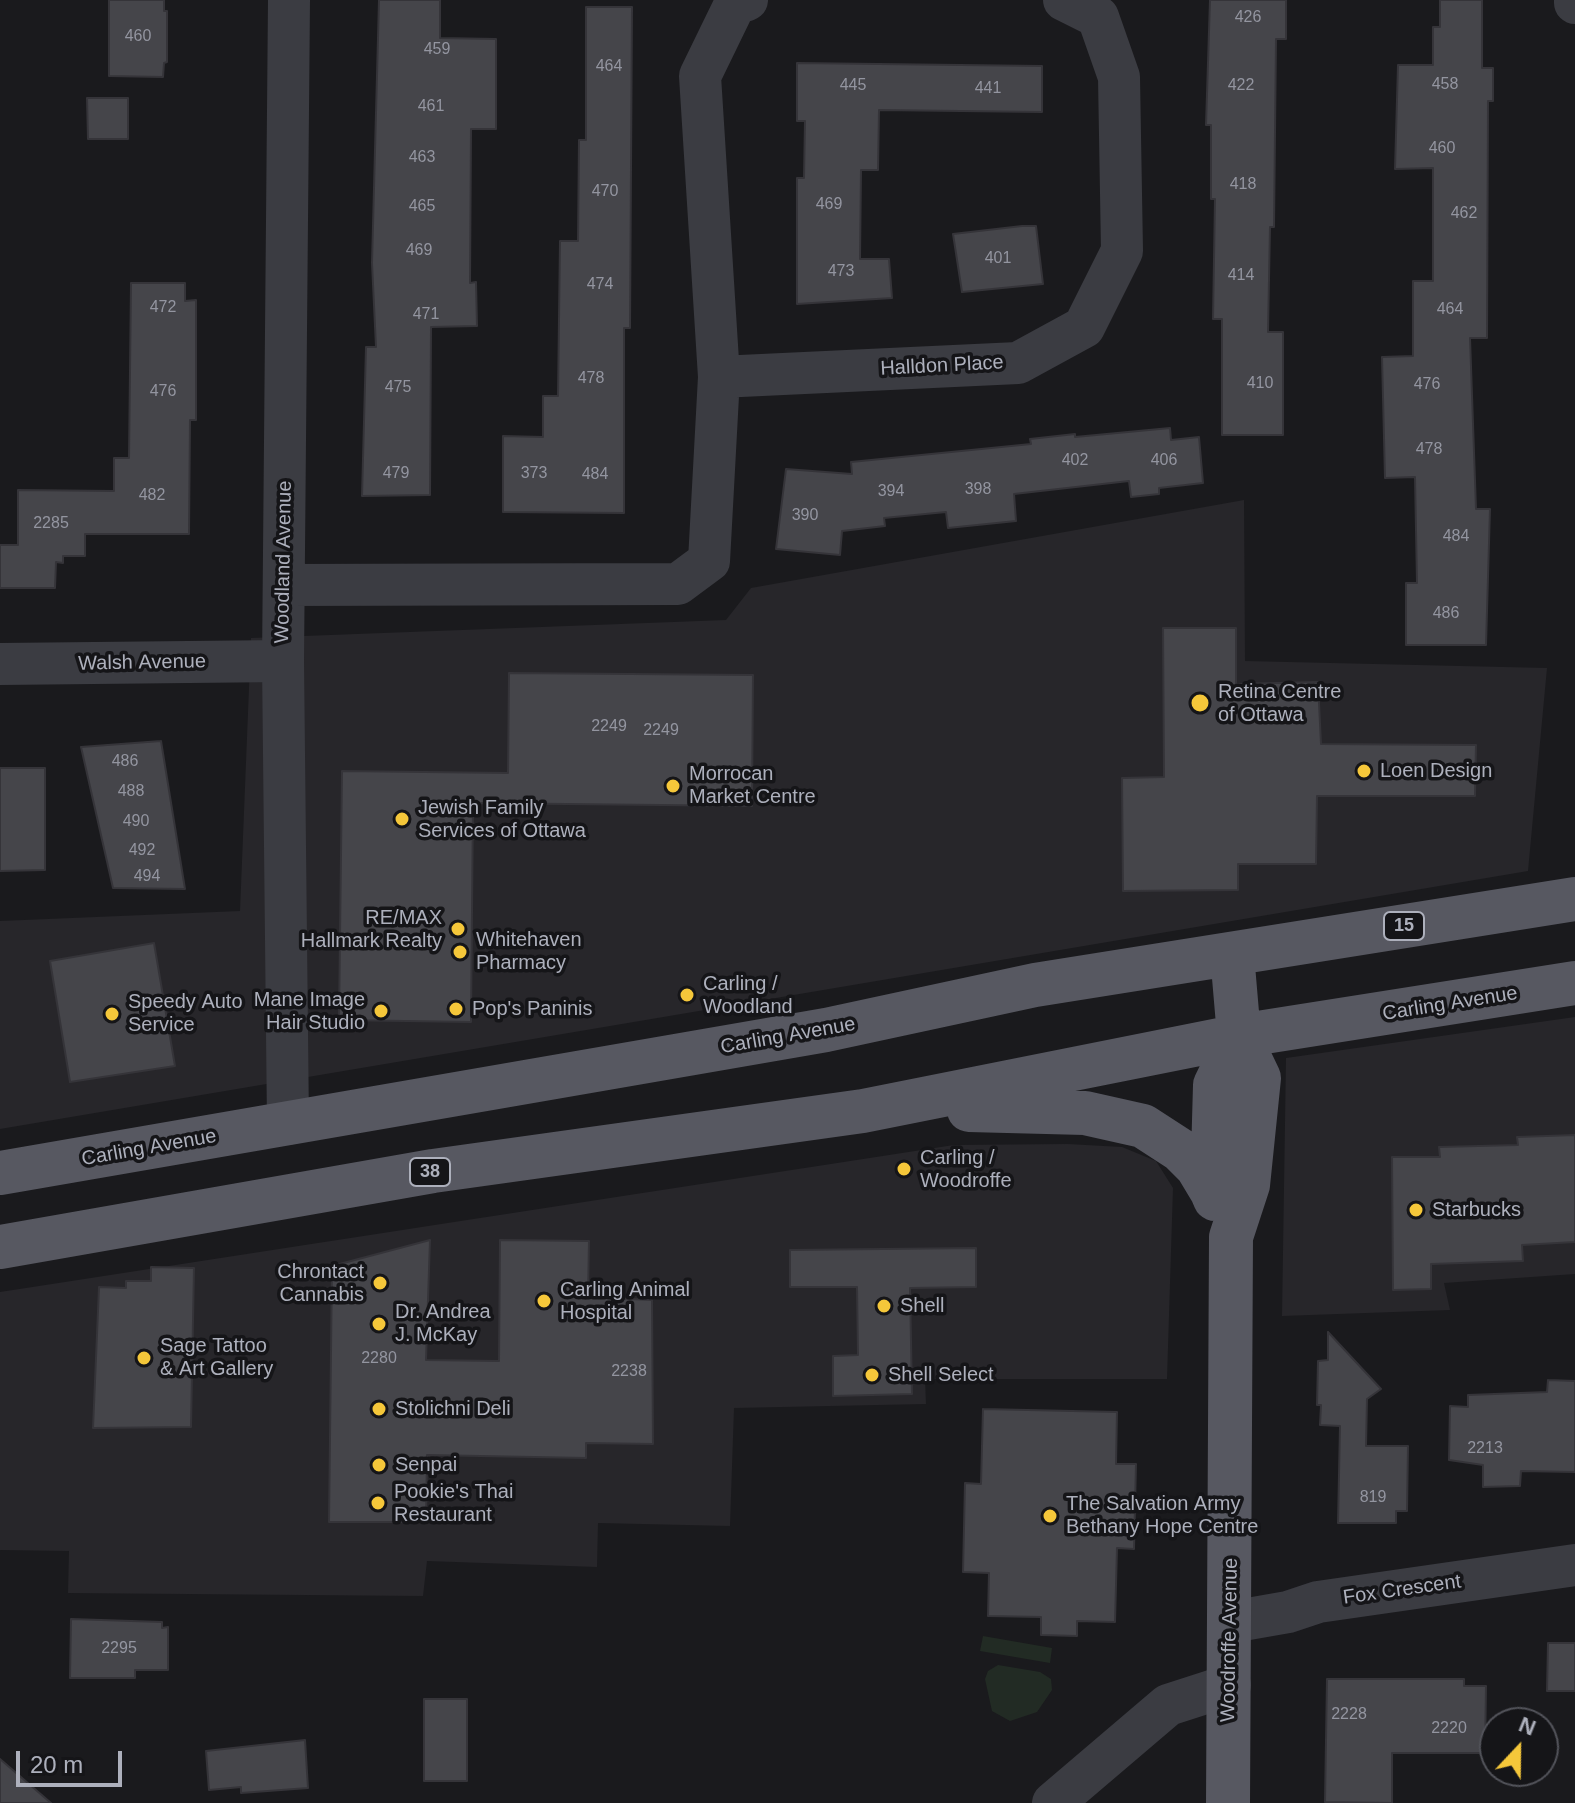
<!DOCTYPE html>
<style>
body{margin:0}
#map{position:relative;width:1575px;height:1803px;overflow:hidden;background:#1a1a1d;font-family:Arial,sans-serif}
canvas{display:block}
.north{position:absolute;left:1479px;top:1707px;width:80px;height:80px;box-sizing:border-box;background:#151518;border:2px solid #52535a;border-radius:50%;rotate:22deg;font-size:22px;font-weight:700;line-height:32px;text-align:center;color:#adb0bc}
.north::after{content:'';display:block;margin:auto;width:28px;height:36px;background:#f5c73a;clip-path:polygon(50% 0,100% 100%,50% 72%,0 100%)}
.scale{position:absolute;left:16px;top:1751px;width:106px;height:36px;box-sizing:border-box;border:4px solid #adb0bc;border-top:0;padding-left:10px;font-size:24px;line-height:28px;white-space:nowrap;color:#adb0bc;-webkit-text-stroke:6px #151518;paint-order:stroke}
</style>
<div id="map">
<canvas width="1575" height="1803"></canvas>
<div class="north">N</div>
<div class="scale">20 m</div>
</div>
<script>
const g = document.querySelector('canvas').getContext('2d');
g.lineJoin = 'round';
function fillPath(path, color) {
  g.fillStyle = color;
  g.fill(path, 'evenodd');
}
function shape(rows) {
  const path = new Path2D();
  for (const r of rows) {
    path.moveTo(r[0], r[1]);
    for (let i = 2; i < r.length; i += 2) path.lineTo(r[i], r[i + 1]);
  }
  return path;
}
function strokePath(path, color, width, dash) {
  g.strokeStyle = color;
  g.lineWidth = width;
  g.lineCap = dash ? 'butt' : 'round';
  g.setLineDash(dash || []);
  g.stroke(path);
}
function label(font, color, halo, rows, align = 'center') {
  g.font = font + ' Arial,sans-serif';
  g.lineWidth = 7;
  g.setLineDash([]);
  g.textBaseline = 'middle';
  g.strokeStyle = halo;
  g.fillStyle = color;
  for (const [text, x, y, turn = 0] of rows) {
    g.save();
    g.translate(x, y);
    g.rotate((+turn || 0) * Math.PI / 180);
    g.textAlign = isNaN(turn) ? turn : align;
    if (halo) g.strokeText(text, 0, 0);
    g.fillText(text, 0, 0);
    g.restore();
  }
}
fillPath(shape([
 [1244,500,1245,661,1547,668,1528,871,0,1129,0,921,240,911,251,638,726,620,751,588],
 [1575,1017,1575,1274,1444,1283,1450,1310,1282,1316,1286,1058],
 [1068,1144,1122,1147,1156,1161,1173,1188,1167,1379,925,1379,926,1404,734,1408,730,1526,598,1523,597,1567,427,1561,423,1596,68,1593,69,1551,0,1550,0,1292,954,1145]
]), '#27262a');
fillPath(shape([
 [983,1636,1052,1648,1050,1663,980,1651],
 [998,1665,1040,1672,1051,1679,1052,1690,1037,1712,1010,1721,992,1711,985,1679,988,1671]
]), '#222b24');
const building = shape([
 [109,0,164,0,164,11,167,11,167,62,164,63,163,77,109,76,109,0],
 [379,0,440,0,440,38,496,39,496,129,471,129,470,283,476,282,477,326,431,327,430,495,362,496,366,347,376,347,372,263,379,0],
 [1210,0,1286,0,1286,39,1276,39,1274,227,1270,227,1268,332,1283,332,1283,435,1222,435,1222,319,1213,319,1215,199,1211,199,1211,125,1206,125,1210,0],
 [1440,0,1482,0,1482,68,1493,68,1493,101,1488,101,1487,338,1470,338,1476,509,1490,509,1486,645,1406,645,1406,583,1417,583,1415,477,1385,478,1382,357,1413,356,1413,281,1433,281,1433,168,1395,169,1398,65,1433,65,1433,27,1440,27,1440,0],
 [586,7,632,7,630,328,624,328,624,513,503,512,503,436,543,437,543,396,558,396,560,241,578,241,579,140,586,140,586,7],
 [797,63,1042,66,1042,112,879,110,878,170,861,170,860,259,889,259,892,298,797,304,797,178,804,178,805,121,797,121,797,63],
 [87,98,128,98,128,139,88,139,87,98],
 [1022,226,1036,226,1043,284,962,292,953,234,1022,226],
 [131,283,185,283,185,301,196,300,196,420,190,420,189,534,85,534,85,556,63,556,63,563,56,562,55,588,0,588,0,545,18,545,18,490,114,491,114,458,129,458,131,283],
 [1170,428,1171,440,1199,437,1203,483,1159,488,1159,494,1131,497,1129,481,1014,494,1016,521,948,528,946,512,884,518,885,526,842,531,840,555,776,549,786,469,852,474,851,462,1031,444,1030,439,1075,434,1075,437,1170,428],
 [1163,628,1236,628,1236,684,1318,682,1321,744,1476,745,1475,796,1317,796,1316,864,1238,864,1238,890,1123,891,1122,778,1164,777,1163,628],
 [509,673,753,675,752,806,473,803,471,1022,339,1020,342,771,508,773,509,673],
 [161,741,185,889,113,888,81,747,161,741],
 [0,768,45,768,45,870,0,871,0,768],
 [154,943,175,1066,70,1082,50,961,154,943],
 [1575,1135,1575,1242,1522,1245,1523,1261,1431,1264,1431,1289,1393,1290,1392,1157,1440,1157,1439,1147,1518,1145,1517,1137,1575,1135],
 [430,1240,426,1360,499,1361,500,1240,589,1241,588,1297,652,1300,653,1444,586,1443,586,1458,427,1455,426,1522,329,1522,332,1266,430,1240],
 [976,1248,976,1287,910,1288,912,1394,833,1396,833,1356,858,1355,857,1287,790,1287,790,1250,976,1248],
 [151,1267,194,1268,191,1427,93,1428,99,1287,126,1288,126,1281,151,1281,151,1267],
 [1328,1332,1381,1389,1367,1399,1366,1446,1408,1446,1407,1511,1396,1511,1396,1523,1338,1523,1340,1426,1320,1425,1321,1405,1317,1405,1318,1361,1328,1360,1328,1332],
 [1548,1380,1575,1381,1575,1472,1521,1471,1520,1486,1483,1487,1483,1465,1449,1460,1450,1406,1468,1407,1468,1395,1547,1392,1548,1380],
 [983,1409,1117,1412,1116,1464,1136,1464,1134,1549,1117,1548,1115,1622,1077,1621,1077,1636,1041,1635,1041,1617,988,1616,989,1573,963,1572,965,1483,981,1484,983,1409],
 [71,1619,162,1622,162,1628,168,1627,168,1670,135,1670,135,1678,70,1678,71,1619],
 [1548,1643,1575,1643,1575,1691,1547,1691,1548,1643],
 [1327,1679,1464,1679,1464,1686,1486,1686,1485,1753,1392,1753,1392,1803,1325,1802,1327,1679],
 [424,1699,467,1699,467,1781,424,1781,424,1699],
 [305,1740,308,1788,241,1793,241,1787,209,1790,206,1751,305,1740],
 [0,1759,51,1803,0,1803,0,1759]
]);
fillPath(building, '#45454a');
strokePath(building, '#353439', 2);
strokePath(shape([
 [1575,0,1575,3],
 [719,377,1018,363,1084,327,1122,251,1119,77,1098,17,1064,0],
 [284,585,678,584,709,561,719,377,700,76,735,4,747,0],
 [0,664,283,661],
 [288,1124,283,661,289,0],
 [1231,1622,1288,1612,1318,1602,1575,1565],
 [1053,1803,1168,1705,1230,1685]
]), '#3b3c42', 42);
strokePath(shape([
 [969,1110,1085,1113,1143,1126,1180,1150,1197,1167,1212,1192],
 [0,1173,826,1030,1035,985,1575,899],
 [1215,1199,1212,1192,1215,1085,1239,1036],
 [0,1247,433,1171,863,1111,1239,1036,1575,983],
 [1228,1803,1231,1237,1248,1185,1259,1078,1239,1036,1232,954]
]), '#575861', 44);
for (const [x, y, r, color] of [
 [1200,703,10,"#f5c73a"],
 [1364,771,8,"#f5c73a"],
 [673,786,8,"#f5c73a"],
 [402,819,8,"#f5c73a"],
 [458,929,8,"#f5c73a"],
 [460,952,8,"#f5c73a"],
 [687,995,8,"#f5c73a"],
 [456,1009,8,"#f5c73a"],
 [381,1011,8,"#f5c73a"],
 [112,1014,8,"#f5c73a"],
 [904,1169,8,"#f5c73a"],
 [1416,1210,8,"#f5c73a"],
 [380,1283,8,"#f5c73a"],
 [544,1301,8,"#f5c73a"],
 [884,1306,8,"#f5c73a"],
 [379,1324,8,"#f5c73a"],
 [144,1358,8,"#f5c73a"],
 [872,1375,8,"#f5c73a"],
 [379,1409,8,"#f5c73a"],
 [379,1465,8,"#f5c73a"],
 [378,1503,8,"#f5c73a"],
 [1050,1516,8,"#f5c73a"]
]) {
  const dot = new Path2D();
  dot.arc(x, y, r, 0, 2 * Math.PI);
  g.fillStyle = color;
  g.fill(dot);
  strokePath(dot, '#151518', 3);
}
label('16px', '#9395a0', null, [
 ["426",1248,18],
 ["460",138,37],
 ["459",437,50],
 ["464",609,67],
 ["458",1445,85],
 ["445",853,86],
 ["422",1241,86],
 ["441",988,89],
 ["461",431,107],
 ["460",1442,149],
 ["463",422,158],
 ["418",1243,185],
 ["470",605,192],
 ["469",829,205],
 ["465",422,207],
 ["462",1464,214],
 ["469",419,251],
 ["401",998,259],
 ["473",841,272],
 ["414",1241,276],
 ["474",600,285],
 ["472",163,308],
 ["464",1450,310],
 ["471",426,315],
 ["478",591,379],
 ["410",1260,384],
 ["476",1427,385],
 ["475",398,388],
 ["476",163,392],
 ["478",1429,450],
 ["402",1075,461],
 ["406",1164,461],
 ["479",396,474],
 ["373",534,474],
 ["484",595,475],
 ["398",978,490],
 ["394",891,492],
 ["482",152,496],
 ["390",805,516],
 ["2285",51,524],
 ["484",1456,537],
 ["486",1446,614],
 ["2249",609,727],
 ["2249",661,731],
 ["486",125,762],
 ["488",131,792],
 ["490",136,822],
 ["492",142,851],
 ["494",147,877],
 ["2280",379,1359],
 ["2238",629,1372],
 ["2213",1485,1449],
 ["819",1373,1498],
 ["2295",119,1649],
 ["2228",1349,1715],
 ["2220",1449,1729]
]);
for (const [x, y, w] of [
 [1404,926,40],
 [430,1172,40]
]) {
  const box = new Path2D();
  box.roundRect(x - w / 2, y - 14, w, 28, 6);
  g.fillStyle = '#151518';
  g.fill(box);
  strokePath(box, '#adb0bc', 2);
}
label('bold 18px', '#adb0bc', null, [
 ["15",1404,926],
 ["38",430,1172]
]);
label('20px', '#adb0bc', '#151518', [
 ["Halldon Place",942,366,-3],
 ["Woodland Avenue",284,562,-89],
 ["Walsh Avenue",142,663,-1],
 ["Carling Avenue",1450,1004,-9],
 ["Carling Avenue",788,1036,-10],
 ["Carling Avenue",149,1148,-10],
 ["Fox Crescent",1402,1590,-8],
 ["Woodroffe Avenue",1230,1640,-89]
]);
label('20px', '#adb0bc', '#151518', [
 ["Retina Centre",1218,692],
 ["of Ottawa",1218,715],
 ["Loen Design",1380,771],
 ["Morrocan",689,774],
 ["Market Centre",689,797],
 ["Jewish Family",418,808],
 ["Services of Ottawa",418,831],
 ["RE/MAX",442,918,"right"],
 ["Hallmark Realty",442,941,"right"],
 ["Whitehaven",476,940],
 ["Pharmacy",476,963],
 ["Carling /",703,984],
 ["Woodland",703,1007],
 ["Mane Image",365,1000,"right"],
 ["Hair Studio",365,1023,"right"],
 ["Speedy Auto",128,1002],
 ["Service",128,1025],
 ["Pop's Paninis",472,1009],
 ["Carling /",920,1158],
 ["Woodroffe",920,1181],
 ["Starbucks",1432,1210],
 ["Chrontact",364,1272,"right"],
 ["Cannabis",364,1295,"right"],
 ["Carling Animal",560,1290],
 ["Hospital",560,1313],
 ["Shell",900,1306],
 ["Dr. Andrea",395,1312],
 ["J. McKay",395,1335],
 ["Sage Tattoo",160,1346],
 ["& Art Gallery",160,1369],
 ["Shell Select",888,1375],
 ["Stolichni Deli",395,1409],
 ["Senpai",395,1465],
 ["Pookie's Thai",394,1492],
 ["Restaurant",394,1515],
 ["The Salvation Army",1066,1504],
 ["Bethany Hope Centre",1066,1527]
], 'left');
</script>
